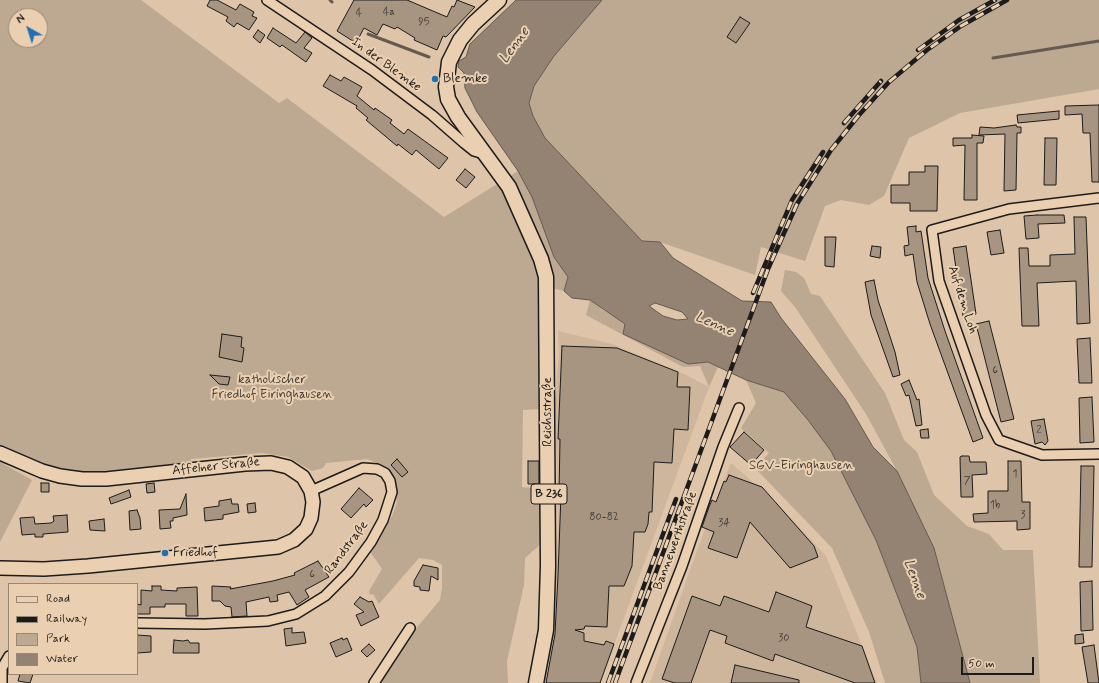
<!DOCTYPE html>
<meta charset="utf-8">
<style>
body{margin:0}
#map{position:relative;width:1099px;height:683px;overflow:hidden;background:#dec4a8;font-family:Mynerve,sans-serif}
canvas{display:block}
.legend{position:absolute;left:8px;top:583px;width:130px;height:92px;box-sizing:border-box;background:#eacfb1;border:1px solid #988775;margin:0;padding:5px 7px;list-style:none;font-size:12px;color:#1c1c1c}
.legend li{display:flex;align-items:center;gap:8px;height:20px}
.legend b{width:20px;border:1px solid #988775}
.north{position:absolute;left:8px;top:8px;width:40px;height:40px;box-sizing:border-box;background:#eacfb1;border:1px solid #988775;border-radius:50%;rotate:321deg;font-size:11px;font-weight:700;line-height:16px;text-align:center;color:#1c1c1c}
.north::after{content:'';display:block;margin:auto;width:14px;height:18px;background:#1f6fb2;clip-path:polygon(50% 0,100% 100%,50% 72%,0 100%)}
.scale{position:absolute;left:961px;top:657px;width:73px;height:18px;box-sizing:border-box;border:2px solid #1c1c1c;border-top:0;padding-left:5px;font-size:12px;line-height:14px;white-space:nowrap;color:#1c1c1c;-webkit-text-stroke:3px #eacfb1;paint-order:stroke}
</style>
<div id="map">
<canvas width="1099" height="683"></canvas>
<ul class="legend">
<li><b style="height:5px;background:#eacfb1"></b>Road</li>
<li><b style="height:5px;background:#1c1c1c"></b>Railway</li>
<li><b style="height:11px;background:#bda891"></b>Park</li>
<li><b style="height:11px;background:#948372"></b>Water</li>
</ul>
<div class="north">N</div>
<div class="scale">50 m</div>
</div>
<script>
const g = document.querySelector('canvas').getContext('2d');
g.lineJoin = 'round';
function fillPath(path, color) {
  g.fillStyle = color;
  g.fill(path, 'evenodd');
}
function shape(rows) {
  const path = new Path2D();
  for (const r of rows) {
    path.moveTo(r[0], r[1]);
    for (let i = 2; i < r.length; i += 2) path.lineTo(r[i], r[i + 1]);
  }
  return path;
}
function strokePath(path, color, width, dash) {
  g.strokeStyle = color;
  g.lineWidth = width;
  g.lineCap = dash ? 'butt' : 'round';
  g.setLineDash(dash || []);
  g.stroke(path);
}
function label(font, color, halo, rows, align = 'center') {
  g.font = font + ' Mynerve,sans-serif';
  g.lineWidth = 4;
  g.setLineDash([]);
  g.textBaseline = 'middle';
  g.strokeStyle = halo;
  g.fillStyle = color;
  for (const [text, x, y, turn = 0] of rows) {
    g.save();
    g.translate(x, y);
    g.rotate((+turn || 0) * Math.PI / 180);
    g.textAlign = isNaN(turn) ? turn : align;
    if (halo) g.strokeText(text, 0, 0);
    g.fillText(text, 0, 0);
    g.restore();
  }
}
fillPath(shape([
 [558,331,612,344,684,374,709,387,600,683,543,683,554,631,558,520,555,403,559,353],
 [731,463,778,504,826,556,877,683,650,683,700,542]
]), '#ceb69c');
fillPath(shape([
 [0,0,141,0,279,103,287,98,444,217,518,171,532,197,554,257,568,277,564,291,540,285,540,409,523,410,522,487,541,489,541,544,525,558,524,585,507,661,508,683,377,683,413,632,440,600,442,588,442,565,433,560,419,558,379,604,373,594,370,595,369,591,382,569,371,553,392,516,397,503,395,487,390,473,384,466,367,459,326,463,323,468,312,471,288,457,262,453,191,459,190,465,103,475,57,471,0,449],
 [16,16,40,16,40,40,16,40],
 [602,0,1099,0,1099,89,960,113,909,138,884,196,869,205,841,200,825,206,805,261,761,247,755,275,660,242,642,241,545,138,533,116,529,103,534,86,554,56],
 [785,270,796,272,804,278,811,294,820,296,885,393,904,440,917,452,934,495,967,526,989,534,1003,550,1033,550,1040,683,970,683,934,548,897,471,866,414,795,307,781,291],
 [590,300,603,310,688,364,708,362,718,367,709,387,700,366,683,367,586,315],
 [746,380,784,392,808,420,831,450,876,540,917,647,921,683,885,683,869,632,832,548,755,468,769,453,741,428,756,403],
 [0,462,32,480,0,542]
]), '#bda891');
const water = shape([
 [516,0,602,0,554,56,534,86,529,103,533,116,545,138,642,241,660,242,673,258,742,301,771,302,781,318,845,399,873,447,897,471,934,548,970,683,921,683,917,647,876,540,831,451,808,420,784,392,746,380,708,362,688,364,623,334,625,324,590,300,572,298,564,291,568,277,554,257,532,197,518,171,477,112,465,88,464,73,458,67,459,61,466,57,470,44,516,0],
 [655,303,682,312,688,319,677,320,663,316,649,306,655,303]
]);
fillPath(water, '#948372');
strokePath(water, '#645a50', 1);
strokePath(shape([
 [330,0,332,2],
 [368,34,429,57],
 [993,58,1099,41]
]), '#645a50', 3);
const building = shape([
 [210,0,217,0,236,10,240,4,254,12,252,16,257,18,249,30,237,23,234,27,226,21,228,17,207,6,210,0],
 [354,0,407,0,447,17,452,6,454,7,457,0,475,7,446,37,443,36,437,50,414,40,415,38,397,27,395,29,383,24,377,35,364,28,356,43,337,31,354,0],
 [740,17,750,23,736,43,727,37,740,17],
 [273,28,296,43,305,32,312,38,304,48,312,53,306,62,282,45,280,47,267,38,273,28],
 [258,30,265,35,260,43,253,37,258,30],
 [330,75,341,81,344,77,362,87,357,96,374,110,375,108,392,120,390,123,404,134,408,129,448,158,439,169,416,150,412,155,398,144,397,146,366,120,368,118,356,108,357,106,323,86,330,75],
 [1099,105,1099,182,1092,182,1090,133,1083,133,1082,114,1065,115,1065,106,1099,105],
 [1059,111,1059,119,1018,123,1017,115,1059,111],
 [1016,125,1017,127,1021,127,1021,133,1017,133,1016,190,1004,191,1005,134,979,135,980,127,994,128,1016,125],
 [972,135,984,136,983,143,977,143,977,200,964,200,965,145,953,146,953,138,972,138,972,135],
 [1045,138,1057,138,1056,185,1044,185,1045,138],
 [925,166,938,166,937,211,910,211,910,203,891,203,891,185,909,185,909,172,925,172,925,166],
 [465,169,475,177,466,188,456,180,465,169],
 [1037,215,1064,215,1065,223,1038,224,1039,238,1026,239,1024,216,1037,215],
 [1074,217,1086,217,1090,323,1077,324,1076,281,1037,283,1039,326,1022,326,1019,248,1028,248,1029,266,1050,266,1050,255,1075,254,1074,217],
 [916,226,916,232,921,231,928,278,945,331,983,438,973,442,930,324,917,282,913,254,905,256,904,246,909,245,907,227,916,226],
 [1000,230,1004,253,991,255,987,232,1000,230],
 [825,237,836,237,834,267,825,266,825,237],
 [872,246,881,247,880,258,870,256,872,246],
 [966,246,976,314,963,316,953,248,966,246],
 [874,280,878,300,895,352,900,375,893,377,871,315,865,282,874,280],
 [989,321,1014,419,1001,422,976,324,989,321],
 [222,334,242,337,241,347,244,348,242,362,219,357,222,334],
 [1090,338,1092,383,1079,383,1077,339,1090,338],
 [562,346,617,348,678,372,677,387,690,387,688,430,674,429,672,463,654,462,652,512,649,512,648,524,645,532,634,532,632,566,624,586,609,586,607,627,585,626,584,629,575,630,584,633,584,641,604,645,606,641,614,644,600,683,546,683,555,634,558,575,561,494,559,494,560,439,558,439,562,346],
 [210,375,230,377,228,385,219,384,210,375],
 [909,380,917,400,919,399,922,425,916,426,909,395,906,396,901,384,909,380],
 [1092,397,1094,442,1080,443,1079,398,1092,397],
 [1044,419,1048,441,1045,445,1042,442,1035,444,1031,421,1044,419],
 [928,429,929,438,921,438,920,430,928,429],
 [744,432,764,450,751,465,730,447,744,432],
 [962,456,969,456,970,462,986,462,987,474,972,475,973,497,961,497,960,457,962,456],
 [397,459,408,472,402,477,391,465,397,459],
 [528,461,539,461,539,484,528,484,528,461],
 [1008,461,1021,461,1022,502,1030,502,1030,529,1017,530,1017,521,974,522,973,514,988,513,988,491,1008,491,1008,461],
 [1081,466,1094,466,1092,567,1079,567,1081,466],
 [729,475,762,487,814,546,818,557,790,568,750,522,737,558,708,548,714,532,702,527,709,507,712,500,716,502,724,481,726,482,729,475],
 [41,483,49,483,49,492,41,492,41,483],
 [154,483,155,492,147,493,146,484,154,483],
 [359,488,373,500,366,507,364,504,351,518,341,509,359,488],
 [129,490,131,497,111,504,109,498,129,490],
 [186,494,187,515,173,518,173,521,170,521,171,528,160,529,159,510,180,509,186,494],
 [231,499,232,504,238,504,239,512,223,515,223,519,205,521,204,508,219,506,219,501,231,499],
 [255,503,256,512,248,513,247,504,255,503],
 [137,510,140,518,141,529,130,530,129,511,137,510],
 [67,515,68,532,43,534,43,537,35,537,35,534,22,535,20,518,34,517,35,524,51,523,54,521,53,516,67,515],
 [104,519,105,531,90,530,89,521,104,519],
 [318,561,329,577,305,590,309,597,297,605,289,592,277,595,278,601,270,602,269,597,246,602,247,616,232,617,231,607,225,606,220,601,212,601,212,586,231,587,230,589,273,581,295,575,294,573,318,561],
 [423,565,438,568,438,580,431,576,429,591,420,590,420,587,414,586,414,581,423,565],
 [1092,581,1093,630,1081,631,1080,582,1092,581],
 [152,586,161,586,161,590,177,591,177,588,197,587,198,616,186,616,186,604,165,604,165,607,150,607,150,614,137,614,137,604,141,605,141,590,152,591,152,586],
 [776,592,812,606,806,627,862,646,875,683,855,683,775,654,773,661,725,643,727,636,710,630,691,683,675,683,662,679,692,596,720,606,724,596,769,612,776,592],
 [360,597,369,602,372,601,379,617,361,626,356,615,364,612,354,604,360,597],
 [292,628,292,633,304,632,306,643,286,646,284,629,292,628],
 [1083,634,1084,643,1075,644,1075,635,1083,634],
 [137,635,151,636,151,652,137,653,137,635],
 [342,638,343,640,347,638,352,650,336,657,330,643,342,638],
 [174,640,183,641,188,640,190,643,199,643,199,653,173,653,174,640],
 [369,644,375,650,367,657,361,651,369,644],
 [1094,645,1099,683,1088,683,1082,647,1094,645],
 [735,665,799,680,799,683,731,683,735,665],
 [20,674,33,674,30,683,18,681,20,674]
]);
fillPath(building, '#a79581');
strokePath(building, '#1c1c1c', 1);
const minor = shape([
 [267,0,372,70,432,115,464,143,474,151,484,154],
 [1099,198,1009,209,932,230,939,281,986,415,999,440,1042,455,1099,454],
 [137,623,205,624,268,621,296,614,325,596,349,572,371,542,383,520,392,492,390,481,385,473,377,469,363,468,311,491],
 [2,683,2,668,9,656],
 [374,683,410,628],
 [636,683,682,566,723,447,739,408]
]);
const secondary = shape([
 [0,453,42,471,60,476,82,479,106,479,245,464,271,463,288,467,303,477,311,491,313,502,311,518,306,529,294,540,278,547,88,566,44,569,0,568]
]);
const primary = shape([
 [499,0,473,24,460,40,449,62,446,87,448,99,458,117,509,187,541,259,546,277,548,566,546,630,536,683]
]);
strokePath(minor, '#1c1c1c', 12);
strokePath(secondary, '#1c1c1c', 16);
strokePath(primary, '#1c1c1c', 17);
strokePath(minor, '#eacfb1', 9);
strokePath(secondary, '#eacfb1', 13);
strokePath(primary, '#eacfb1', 14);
const rail = shape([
 [918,50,959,20,995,0],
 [844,123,881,81],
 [753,293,792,200,823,152],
 [608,683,676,499],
 [615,683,768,269,797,204,831,150,859,115,889,82,927,50,961,26,1007,0]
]);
strokePath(rail, '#1c1c1c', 4.5);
strokePath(rail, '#eacfb1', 3, [9]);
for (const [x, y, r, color] of [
 [435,79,4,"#1f6fb2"],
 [165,553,4,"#1f6fb2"]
]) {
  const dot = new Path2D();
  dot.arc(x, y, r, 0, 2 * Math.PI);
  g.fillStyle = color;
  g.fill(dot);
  strokePath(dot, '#eacfb1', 1.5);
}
label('11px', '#3f3a35', null, [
 ["4a",389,13],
 ["4",359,14],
 ["95",424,23],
 ["6",995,371],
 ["2",1039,431],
 ["1",1015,475],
 ["7",967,482],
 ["1b",995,506],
 ["3",1023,516],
 ["80-82",604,518],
 ["34",724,524],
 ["6",312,575],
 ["30",784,639]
]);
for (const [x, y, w] of [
 [549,494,36]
]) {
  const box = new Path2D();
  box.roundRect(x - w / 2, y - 10, w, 20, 3);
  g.fillStyle = '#eacfb1';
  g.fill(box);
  strokePath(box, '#1c1c1c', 1);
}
label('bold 12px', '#1c1c1c', null, [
 ["B 236",549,494]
]);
label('13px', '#1c1c1c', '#eacfb1', [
 ["In der Blemke",386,65,36],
 ["Auf dem Loh",962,300,72],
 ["Reichsstraße",548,412,-90],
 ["Affelner Straße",216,467,-6],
 ["Bannewerthstraße",676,541,-70],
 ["Randstraße",347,548,-53]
]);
label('13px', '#1c1c1c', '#eacfb1', [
 ["Blemke",443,79],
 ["Friedhof",173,553]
], 'left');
label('13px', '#443f39', '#eacfb1', [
 ["katholischer",272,380],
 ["Friedhof Eiringhausen",272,395],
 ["SGV-Eiringhausen",801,466]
]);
label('italic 14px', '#46403a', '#eacfb1', [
 ["Lenne",515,46,-54],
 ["Lenne",714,325,24],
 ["Lenne",914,579,70]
]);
</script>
